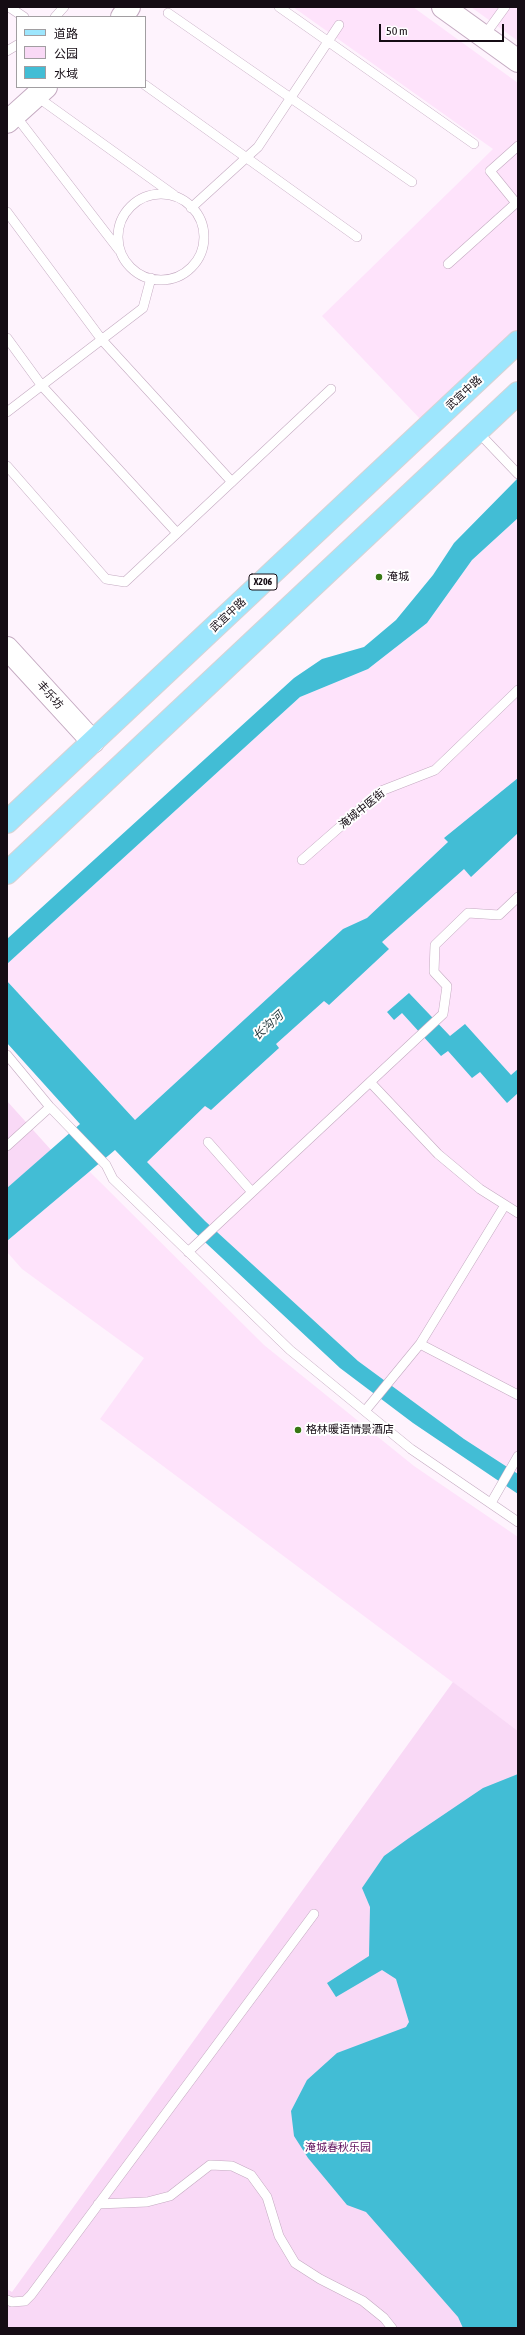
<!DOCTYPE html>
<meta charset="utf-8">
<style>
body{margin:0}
#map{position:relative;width:525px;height:2335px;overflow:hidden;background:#fef3fd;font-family:"Asap Condensed","Noto Sans SC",sans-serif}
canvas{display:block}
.frame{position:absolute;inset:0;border:8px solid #150c14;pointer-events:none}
.legend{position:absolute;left:16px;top:16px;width:130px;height:72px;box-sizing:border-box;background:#fff;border:1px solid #a19ea1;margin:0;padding:5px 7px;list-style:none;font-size:12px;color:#150c14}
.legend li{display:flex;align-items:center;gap:8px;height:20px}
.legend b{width:20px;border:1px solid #a19ea1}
.scale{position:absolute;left:379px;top:24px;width:125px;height:18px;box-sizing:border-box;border:2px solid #150c14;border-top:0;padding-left:5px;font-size:12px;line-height:14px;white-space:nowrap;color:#150c14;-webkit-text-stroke:3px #fff;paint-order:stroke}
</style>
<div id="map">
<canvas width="525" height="2335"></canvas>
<div class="frame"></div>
<ul class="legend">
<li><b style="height:5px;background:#9de6fd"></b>道路</li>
<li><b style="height:11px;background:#f9d9f6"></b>公园</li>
<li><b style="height:11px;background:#42bdd5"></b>水域</li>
</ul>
<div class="scale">50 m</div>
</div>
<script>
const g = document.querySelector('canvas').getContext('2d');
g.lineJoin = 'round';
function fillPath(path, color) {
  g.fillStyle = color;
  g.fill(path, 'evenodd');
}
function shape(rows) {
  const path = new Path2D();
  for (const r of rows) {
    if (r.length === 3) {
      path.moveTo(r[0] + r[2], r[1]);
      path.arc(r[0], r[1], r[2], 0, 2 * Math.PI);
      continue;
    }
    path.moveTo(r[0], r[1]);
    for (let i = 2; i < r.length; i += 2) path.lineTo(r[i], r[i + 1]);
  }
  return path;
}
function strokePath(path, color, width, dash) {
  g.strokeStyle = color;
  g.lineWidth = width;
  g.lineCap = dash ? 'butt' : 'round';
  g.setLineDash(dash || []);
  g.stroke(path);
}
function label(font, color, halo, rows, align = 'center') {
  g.font = font + ' "Asap Condensed","Noto Sans SC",sans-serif';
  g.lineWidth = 4;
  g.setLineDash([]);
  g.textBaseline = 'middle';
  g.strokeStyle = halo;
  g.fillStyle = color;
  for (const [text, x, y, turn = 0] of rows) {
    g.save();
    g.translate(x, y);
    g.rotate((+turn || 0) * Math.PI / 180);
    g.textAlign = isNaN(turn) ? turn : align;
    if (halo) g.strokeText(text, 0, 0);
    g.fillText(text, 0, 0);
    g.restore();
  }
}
fillPath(shape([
 [293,7,413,7,518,83,518,333,423,422,322,316,493,149],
 [471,7,518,7,518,41],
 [518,518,518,1474,464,1439,358,1361,205,1221,147,1162,135,1120,7,981,7,964,300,697,368,669,427,623,472,560],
 [89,1171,264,1345,414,1466,518,1537,518,1731,100,1419,144,1358,22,1269,7,1252,7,1241]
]), '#fee3fb');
fillPath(shape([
 [7,1101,52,1151,7,1188],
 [453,1682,518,1731,518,2328,7,2328,7,2289,12,2292]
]), '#f9d9f6');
fillPath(shape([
 [518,478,518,518,472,560,427,623,368,669,300,697,7,964,7,939,294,678,322,659,364,647,396,620,433,575,454,543],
 [518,778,518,833,471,877,464,869,382,942,389,949,329,1005,324,1001,276,1044,279,1048,211,1110,205,1106,147,1162,205,1221,358,1361,464,1439,518,1474,518,1494,413,1423,340,1368,192,1230,115,1150,7,1241,7,1188,80,1124,7,1043,7,981,135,1120,343,929,367,918,448,842,444,838],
 [409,993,450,1036,465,1024,511,1075,518,1069,518,1093,507,1103,480,1072,472,1078,448,1051,441,1056,402,1013,394,1020,387,1012],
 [518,1774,518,2328,463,2328,458,2317,366,2212,347,2205,308,2158,294,2136,291,2111,307,2080,337,2053,406,2027,409,2022,396,1979,382,1970,336,1997,327,1983,369,1956,370,1907,362,1888,384,1856,409,1838,483,1788]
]), '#42bdd5');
const lane = shape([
 [9,7,24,17],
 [279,7,474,144],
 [168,13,412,182],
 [55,17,64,7],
 [484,36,505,7],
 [7,51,17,45],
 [145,85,357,237],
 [36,96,174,195],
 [15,115,119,250],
 [161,237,43],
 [191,208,258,147,339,25],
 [7,212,102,340,232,482],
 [448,264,516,203,490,171,518,146],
 [7,338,42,386,177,533],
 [7,412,143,308,151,278],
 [478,432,518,474],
 [7,466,106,579,125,582,331,389],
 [302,860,381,791,435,770,518,690],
 [7,1055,50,1107,106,1165,113,1179,290,1350,411,1449,518,1522],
 [370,1082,438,1154,480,1189,518,1213],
 [208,1142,252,1192],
 [7,1146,50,1107],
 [188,1252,443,1014,447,986,434,972,435,945,468,913,499,915,518,897],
 [420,1344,518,1395],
 [365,1411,420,1344,505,1205],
 [491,1503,518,1456],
 [98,2204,147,2202,170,2196,210,2165,232,2166,251,2175,267,2197,279,2236,295,2263,320,2279,363,2301,384,2318,392,2328],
 [7,2300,12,2302,25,2301,31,2295,314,1914]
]);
const secondary = shape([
 [443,7,518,61],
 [122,17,129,7],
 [7,122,46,87],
 [7,648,93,742]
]);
const primary = shape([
 [7,822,518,342],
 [7,873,518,393]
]);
strokePath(lane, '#c4aac1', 10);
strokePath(secondary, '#c4aac1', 24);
strokePath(primary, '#d5d3d5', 24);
strokePath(lane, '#fff', 9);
strokePath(secondary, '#fff', 22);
strokePath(primary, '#9de6fd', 22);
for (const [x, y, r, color] of [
 [379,577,4,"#377613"],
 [298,1430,4,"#377613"]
]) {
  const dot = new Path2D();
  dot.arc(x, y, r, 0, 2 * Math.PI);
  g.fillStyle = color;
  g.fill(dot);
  strokePath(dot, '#fff', 1.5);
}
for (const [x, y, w] of [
 [263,582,28]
]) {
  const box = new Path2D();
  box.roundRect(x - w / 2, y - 8, w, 16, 3);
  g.fillStyle = '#fff';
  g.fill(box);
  strokePath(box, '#150c14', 1);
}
label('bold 10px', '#150c14', null, [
 ["X206",263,582]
]);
label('11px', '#150c14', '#fff', [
 ["武宜中路",464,393,-43],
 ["武宜中路",228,615,-43],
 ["丰乐坊",50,695,48],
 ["淹城中医街",362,809,-39]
]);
label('11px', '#150c14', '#fff', [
 ["淹城",387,577],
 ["格林暖语情景酒店",306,1430]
], 'left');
label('11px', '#5f105c', '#fff', [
 ["淹城春秋乐园",338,2148]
]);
label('italic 12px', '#1d3337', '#fff', [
 ["长沟河",268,1026,-42]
]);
</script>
